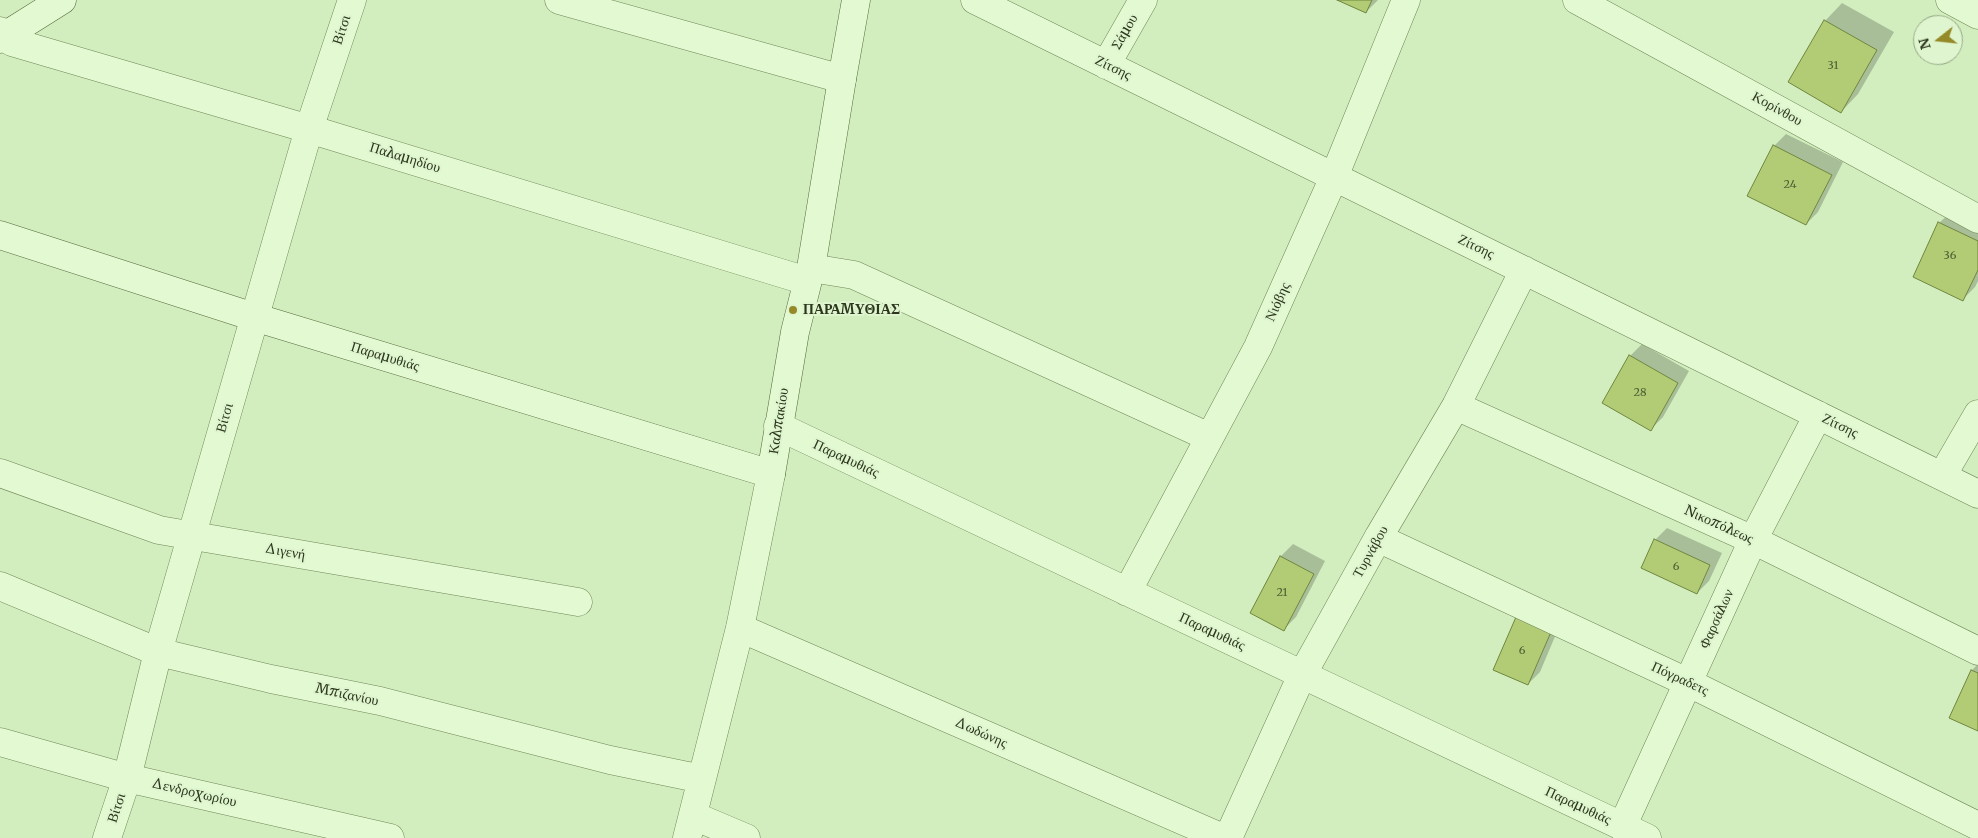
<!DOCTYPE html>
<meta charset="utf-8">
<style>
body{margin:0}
#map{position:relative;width:1978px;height:838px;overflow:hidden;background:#d2eebf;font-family:Merriweather,serif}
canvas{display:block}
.north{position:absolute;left:1913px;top:15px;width:50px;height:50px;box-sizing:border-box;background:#def5cf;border:1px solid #97a987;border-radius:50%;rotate:254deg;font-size:14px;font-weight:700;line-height:20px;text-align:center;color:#2c361c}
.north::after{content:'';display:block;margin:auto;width:18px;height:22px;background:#958928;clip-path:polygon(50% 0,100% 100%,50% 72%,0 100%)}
</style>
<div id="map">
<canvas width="1978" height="838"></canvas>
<div class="north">N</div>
</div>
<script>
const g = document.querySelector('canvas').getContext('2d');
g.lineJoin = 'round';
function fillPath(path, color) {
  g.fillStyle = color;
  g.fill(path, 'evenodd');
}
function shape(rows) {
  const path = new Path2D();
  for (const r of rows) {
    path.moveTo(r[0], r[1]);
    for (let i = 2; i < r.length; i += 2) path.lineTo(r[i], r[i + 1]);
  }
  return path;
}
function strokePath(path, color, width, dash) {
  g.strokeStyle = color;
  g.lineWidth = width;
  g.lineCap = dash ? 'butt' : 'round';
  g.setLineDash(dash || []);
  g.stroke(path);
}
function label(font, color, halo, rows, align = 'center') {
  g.font = font + ' Merriweather,serif';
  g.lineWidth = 4;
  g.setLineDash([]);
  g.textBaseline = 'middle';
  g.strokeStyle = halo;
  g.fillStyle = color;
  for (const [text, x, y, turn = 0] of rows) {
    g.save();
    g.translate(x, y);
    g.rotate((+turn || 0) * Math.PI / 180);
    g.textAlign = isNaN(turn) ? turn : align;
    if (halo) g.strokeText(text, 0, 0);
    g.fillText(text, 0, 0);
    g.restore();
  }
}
fillPath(shape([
 [1340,0,1378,0,1366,12],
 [1842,3,1894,32,1858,94,1841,112,1825,21],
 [1786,134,1843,162,1818,212,1806,224,1774,146],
 [1952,211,1978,224,1978,281,1975,287,1963,299,1939,223],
 [1642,344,1689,371,1663,417,1651,429,1630,356],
 [1667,528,1722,553,1709,581,1697,593,1655,540],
 [1293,544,1325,561,1296,617,1284,629,1252,612,1281,556],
 [1529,606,1562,620,1540,672,1528,684],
 [1978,664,1978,730,1951,717,1972,670]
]), '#0003');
const building = shape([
 [1337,0,1372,0,1366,13,1337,0],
 [1824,20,1877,50,1841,113,1788,82,1824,20],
 [1773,145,1832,175,1806,225,1747,196,1773,145],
 [1938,222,1978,241,1978,270,1963,301,1913,277,1938,222],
 [1629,355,1678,383,1651,431,1602,403,1629,355],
 [1654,539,1710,565,1697,594,1641,568,1654,539],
 [1280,556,1314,574,1284,631,1250,613,1280,556],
 [1516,617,1551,632,1528,685,1493,670,1516,617],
 [1971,670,1978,673,1978,731,1949,718,1971,670]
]);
fillPath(building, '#b1cc75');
strokePath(building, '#70853e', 1);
const street = shape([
 [559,0,842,79],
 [975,0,1978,494],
 [1577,0,1978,219],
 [1950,0,1978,15],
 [0,31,3,36,12,42,309,129,807,281],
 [1106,65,1143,0],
 [811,268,854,275,1209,437],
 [1456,406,1753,540,1978,651],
 [778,426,1647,838],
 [0,473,159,530,578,602],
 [1942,476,1978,414],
 [1378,538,1689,683,1978,826],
 [0,586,158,652,271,679,380,701,610,760,702,779],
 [1127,592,1258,347,1334,177,1406,0],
 [740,628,1223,838],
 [0,742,127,778,390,838],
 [694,816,746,838],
 [1622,827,1753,540,1818,415],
 [107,838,127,778,158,652,309,129,352,0],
 [687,838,740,628,771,474],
 [1228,838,1302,675,1378,538,1456,406,1524,270]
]);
const secondary = shape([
 [0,39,62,0],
 [0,235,254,317,771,474,795,332,811,268,842,79,856,0]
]);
strokePath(street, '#728658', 29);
strokePath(secondary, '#56683b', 29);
strokePath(street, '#e2f9d2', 28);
strokePath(secondary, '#e2f9d2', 28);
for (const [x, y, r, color] of [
 [793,310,5,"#958928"]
]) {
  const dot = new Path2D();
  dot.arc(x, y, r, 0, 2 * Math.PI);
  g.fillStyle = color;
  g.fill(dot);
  strokePath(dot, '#def5cf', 2);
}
label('11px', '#4d5c32', null, [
 ["31",1833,66],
 ["24",1790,185],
 ["36",1950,256],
 ["28",1640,393],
 ["6",1676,567],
 ["21",1282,593],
 ["6",1522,651]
]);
label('14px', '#2c361c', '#def5cf', [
 ["Βίτσι",342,30,-72],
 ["Σάμου",1125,32,-60],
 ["Ζίτσης",1113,68,26],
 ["Κορίνθου",1777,109,29],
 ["Παλαμηδίου",405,158,17],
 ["Ζίτσης",1476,247,26],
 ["Νιόβης",1278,302,-66],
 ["Παραμυθιάς",385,357,17],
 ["Βίτσι",225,418,-74],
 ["Καλπακίου",779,421,-81],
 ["Ζίτσης",1840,426,26],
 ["Παραμυθιάς",846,459,25],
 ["Nικοπόλεως",1719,525,24],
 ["Διγενή",285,552,10],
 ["Τυρνάβου",1371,552,-61],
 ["Φαρσάλων",1717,619,-66],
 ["Παραμυθιάς",1212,632,25],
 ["Πόγραδετς",1680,679,25],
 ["Μπιζανίου",347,695,12],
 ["Δωδώνης",981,733,24],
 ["Δενδροχωρίου",194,793,13],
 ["Παραμυθιάς",1578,806,25],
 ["Βίτσι",117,808,-72]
]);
label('bold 14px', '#2c361c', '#def5cf', [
 ["ΠΑΡΑΜΥΘΙΑΣ",803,310]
], 'left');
</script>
